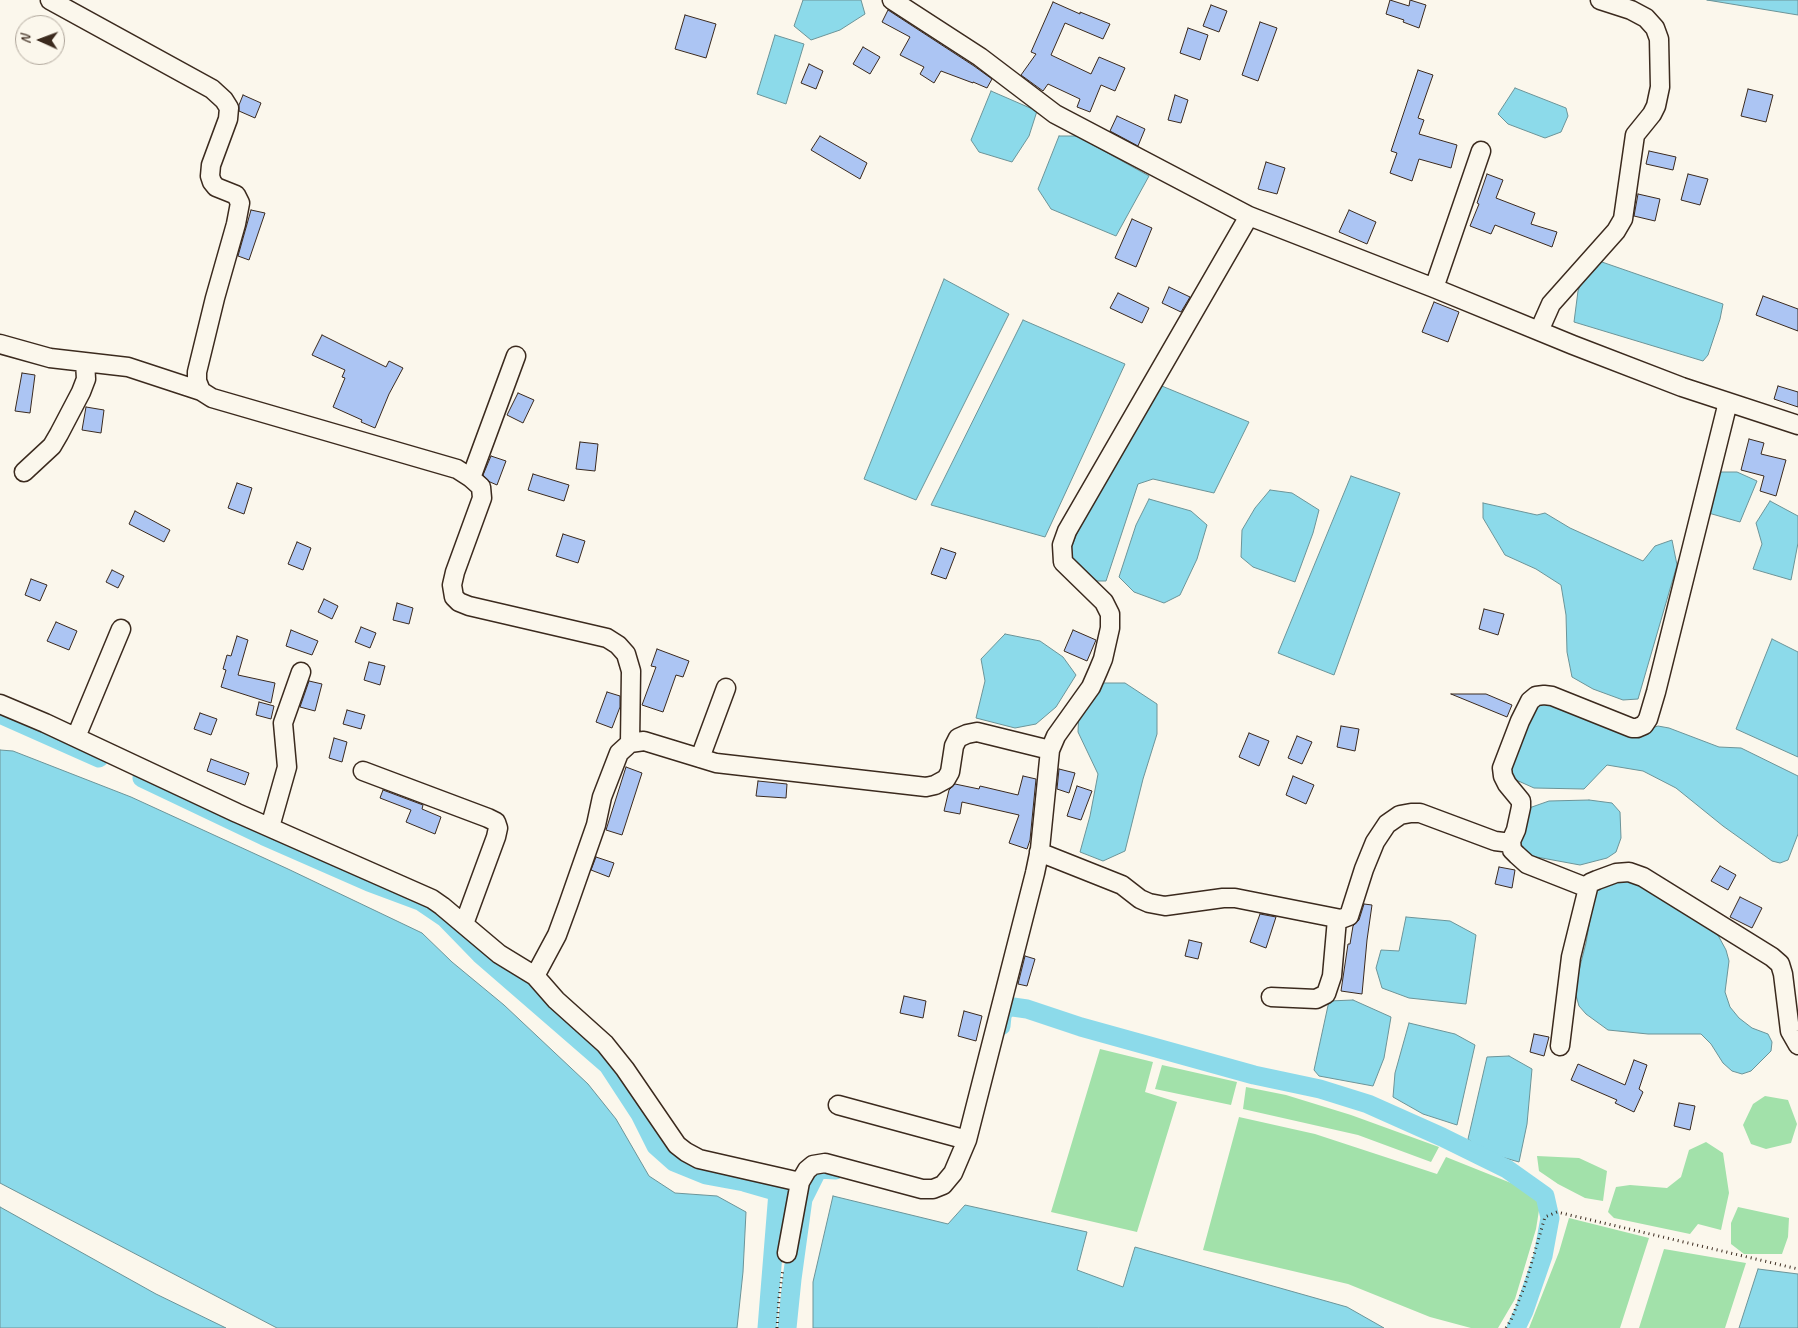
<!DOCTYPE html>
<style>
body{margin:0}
#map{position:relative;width:1798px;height:1328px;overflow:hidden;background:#fbf7ec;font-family:Caveat,sans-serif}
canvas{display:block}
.north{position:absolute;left:15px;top:15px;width:50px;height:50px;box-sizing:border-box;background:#fbf7ec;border:1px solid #aea59a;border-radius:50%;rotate:272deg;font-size:14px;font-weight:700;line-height:20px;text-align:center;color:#3b2a1e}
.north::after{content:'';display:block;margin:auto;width:18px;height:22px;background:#3b2a1e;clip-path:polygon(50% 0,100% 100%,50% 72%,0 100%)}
</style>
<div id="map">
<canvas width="1798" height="1328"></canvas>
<div class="north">N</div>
</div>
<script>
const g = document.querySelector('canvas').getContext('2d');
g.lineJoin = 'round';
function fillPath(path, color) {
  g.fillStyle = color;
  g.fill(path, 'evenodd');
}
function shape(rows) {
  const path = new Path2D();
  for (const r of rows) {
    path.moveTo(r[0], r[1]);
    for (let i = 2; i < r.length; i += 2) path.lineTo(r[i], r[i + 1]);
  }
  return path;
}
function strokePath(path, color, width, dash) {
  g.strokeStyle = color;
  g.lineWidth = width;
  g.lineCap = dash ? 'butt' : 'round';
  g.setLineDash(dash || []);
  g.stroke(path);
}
fillPath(shape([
 [1100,1049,1153,1062,1145,1092,1177,1102,1137,1232,1051,1212],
 [1162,1065,1237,1082,1231,1105,1155,1089],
 [1246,1087,1286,1095,1351,1115,1439,1147,1431,1162,1358,1135,1243,1109],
 [1765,1096,1788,1100,1797,1124,1791,1143,1766,1149,1751,1144,1743,1125,1753,1104],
 [1239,1117,1315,1134,1437,1174,1446,1157,1521,1187,1540,1204,1536,1229,1515,1299,1498,1328,1471,1328,1430,1317,1348,1284,1203,1250],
 [1706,1142,1723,1153,1729,1193,1721,1230,1698,1224,1690,1234,1614,1218,1608,1212,1616,1187,1630,1185,1667,1188,1681,1177,1689,1150],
 [1537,1156,1579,1158,1607,1171,1603,1201,1585,1198,1558,1184,1539,1171],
 [1738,1207,1789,1218,1788,1237,1782,1254,1744,1254,1731,1244,1731,1223],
 [1569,1218,1649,1238,1620,1328,1529,1328,1559,1252],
 [1664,1249,1746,1263,1725,1328,1639,1328]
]), '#a2e1aa');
const water = shape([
 [803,0,861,0,865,14,840,30,811,40,794,26,803,0],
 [1707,0,1798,0,1798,15,1707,0],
 [775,35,804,44,786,104,757,94,775,35],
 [1515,88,1566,108,1568,116,1561,132,1545,138,1508,124,1498,114,1515,88],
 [991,91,1037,111,1029,136,1012,162,979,152,971,140,991,91],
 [1059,136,1077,136,1149,176,1116,236,1051,209,1038,189,1059,136],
 [1599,261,1723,304,1720,319,1708,355,1703,361,1574,322,1578,291,1584,275,1599,261],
 [944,279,1009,314,916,500,864,479,944,279],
 [1023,320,1125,364,1045,537,931,505,1023,320],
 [1157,384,1249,422,1214,493,1153,479,1138,484,1106,581,1092,581,1068,556,1085,513,1157,384],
 [1718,472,1737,472,1757,481,1740,522,1705,512,1718,472],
 [1351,476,1400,493,1334,675,1278,653,1351,476],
 [1270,490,1292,493,1319,510,1313,533,1295,582,1253,567,1241,557,1242,530,1255,508,1270,490],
 [1149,499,1191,511,1207,525,1197,559,1180,595,1164,603,1134,592,1119,577,1136,525,1149,499],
 [1770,501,1798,516,1798,543,1791,580,1753,569,1762,544,1756,523,1770,501],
 [1483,503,1537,515,1545,513,1570,528,1643,561,1655,546,1672,540,1677,565,1638,699,1623,700,1593,689,1572,677,1567,652,1566,615,1561,585,1536,569,1505,555,1483,518,1483,503],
 [1005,634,1040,641,1063,657,1076,675,1056,707,1036,724,1015,728,976,718,985,681,981,659,1005,634],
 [1772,639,1798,652,1798,757,1736,729,1772,639],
 [1099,683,1125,683,1157,704,1157,734,1143,779,1125,851,1103,861,1080,852,1090,816,1098,774,1078,732,1079,708,1099,683],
 [1535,703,1548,704,1586,716,1649,729,1658,726,1669,728,1719,747,1741,748,1798,776,1798,834,1788,860,1780,863,1772,861,1723,826,1676,788,1643,771,1607,765,1584,789,1534,788,1514,779,1510,767,1535,703],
 [0,750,13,751,131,797,288,869,422,933,452,962,504,1005,588,1084,616,1119,649,1176,675,1193,717,1196,746,1212,743,1272,737,1328,277,1328,0,1183,0,750],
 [1589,800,1612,803,1620,812,1621,838,1616,852,1607,858,1580,865,1531,856,1519,845,1529,808,1549,801,1589,800],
 [1633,878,1709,924,1719,937,1726,950,1729,961,1725,992,1730,1007,1739,1018,1752,1028,1768,1034,1772,1042,1771,1051,1751,1071,1742,1074,1732,1071,1723,1063,1711,1044,1701,1034,1648,1034,1608,1030,1586,1014,1579,1006,1575,992,1576,982,1586,943,1592,908,1592,893,1608,879,1633,878],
 [1406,917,1450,921,1476,935,1466,1004,1409,998,1382,988,1376,968,1381,950,1399,951,1406,917],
 [1353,1000,1391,1017,1384,1058,1373,1086,1319,1076,1314,1070,1329,1001,1353,1000],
 [1409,1023,1455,1034,1475,1045,1457,1125,1423,1114,1393,1097,1395,1073,1409,1023],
 [1509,1056,1532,1069,1527,1124,1519,1162,1484,1152,1468,1139,1487,1057,1509,1056],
 [833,1196,948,1224,965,1205,1087,1232,1077,1270,1123,1287,1135,1247,1347,1307,1384,1328,813,1328,813,1282,833,1196],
 [0,1207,156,1294,226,1328,0,1328,0,1207],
 [1758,1269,1798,1274,1798,1328,1739,1328,1758,1269]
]);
fillPath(water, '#8cdaea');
strokePath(water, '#6c9498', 1);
strokePath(shape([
 [0,714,99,758],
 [142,778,264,836,369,882,420,901,445,918,480,954,608,1065,640,1114,656,1146,674,1162,706,1175,744,1182,803,1199],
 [1001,1026,1002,1016,1006,1006,1027,1009,1081,1027,1254,1075,1320,1089,1368,1104,1442,1137,1507,1169,1545,1196,1550,1218,1543,1256,1524,1311,1516,1328],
 [767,1328,778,1192],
 [787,1328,792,1279,803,1199,818,1169,836,1170]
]), '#8cdaea', 19);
const building = shape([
 [1390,0,1409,6,1410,0,1426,5,1419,28,1403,22,1404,20,1386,14,1390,0],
 [1053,2,1080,14,1080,12,1110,24,1103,39,1065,23,1051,55,1091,74,1099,57,1125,68,1115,91,1101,85,1090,112,1077,107,1080,99,1048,84,1043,91,1021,75,1036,54,1031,52,1053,2],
 [1211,5,1227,11,1219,32,1203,26,1211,5],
 [888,10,974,66,992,79,987,88,973,82,973,83,941,71,934,83,920,74,924,67,900,55,910,37,882,22,888,10],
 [685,15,716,24,706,58,675,49,685,15],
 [1260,22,1277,28,1258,81,1242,75,1260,22],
 [1188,28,1208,35,1200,60,1180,53,1188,28],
 [863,47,880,57,870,74,853,64,863,47],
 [809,64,823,71,816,89,801,83,809,64],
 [1418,70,1433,75,1418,118,1424,120,1419,134,1457,145,1451,168,1419,159,1412,181,1390,173,1397,153,1391,151,1418,70],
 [1748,89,1773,95,1766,122,1741,116,1748,89],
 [243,95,261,103,255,118,239,111,239,105,243,95],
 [1175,95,1188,100,1181,123,1168,120,1175,95],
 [1117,116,1145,129,1138,146,1110,131,1117,116],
 [820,136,867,163,860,179,811,150,820,136],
 [1649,151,1676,157,1673,170,1646,164,1649,151],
 [1266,162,1285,168,1277,194,1258,189,1266,162],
 [1487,174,1503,180,1496,198,1535,213,1531,224,1557,232,1552,247,1495,225,1491,234,1470,226,1479,204,1477,203,1487,174],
 [1688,174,1708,179,1700,205,1681,200,1688,174],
 [1638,194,1660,199,1655,221,1634,216,1638,194],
 [251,210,265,213,249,260,238,256,251,210],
 [1349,210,1376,222,1367,244,1339,232,1349,210],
 [1132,219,1152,228,1136,267,1115,258,1132,219],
 [1169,287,1190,297,1181,312,1162,303,1169,287],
 [1118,293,1149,308,1142,323,1110,308,1118,293],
 [1763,296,1798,309,1798,331,1756,315,1763,296],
 [1434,302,1459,312,1448,342,1422,332,1434,302],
 [322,335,386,367,389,361,403,368,389,394,375,428,361,422,362,420,333,407,345,378,342,377,345,370,312,355,322,335],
 [22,373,35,375,30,413,15,411,22,373],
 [1778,386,1798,392,1798,407,1774,399,1778,386],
 [518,393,534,400,523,423,507,415,518,393],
 [86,407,104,410,101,433,82,430,86,407],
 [1749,439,1764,443,1761,454,1786,460,1776,496,1760,491,1764,476,1741,470,1749,439],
 [580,442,598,444,595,471,576,469,580,442],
 [491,456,506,461,497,485,490,482,483,475,491,456],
 [533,474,569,485,564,501,528,490,533,474],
 [237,483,252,488,244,514,228,508,237,483],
 [135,511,170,530,164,542,129,524,135,511],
 [563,534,585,541,578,563,556,556,563,534],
 [297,542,311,548,303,570,288,564,297,542],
 [941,548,956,553,946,579,931,574,941,548],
 [112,570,124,576,118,588,106,582,112,570],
 [31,579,47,585,40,601,25,595,31,579],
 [324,599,338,606,332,619,318,612,324,599],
 [397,603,413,608,409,624,393,620,397,603],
 [1484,609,1504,614,1498,635,1479,629,1484,609],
 [56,622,77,631,69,650,47,641,56,622],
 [361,627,376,633,370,648,355,642,361,627],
 [291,630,318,641,312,655,286,646,291,630],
 [1073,630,1096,640,1087,661,1064,651,1073,630],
 [237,636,248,640,238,675,275,683,271,703,221,687,226,670,223,669,227,655,231,656,237,636],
 [657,649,689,661,683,677,676,675,663,712,642,705,656,667,651,666,657,649],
 [369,662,385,666,380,685,364,680,369,662],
 [309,681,322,684,315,711,300,707,309,681],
 [607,692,620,696,620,707,612,728,596,722,607,692],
 [1451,694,1486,694,1512,705,1507,717,1451,694],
 [259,702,274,706,271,719,256,715,259,702],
 [347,710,365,715,361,729,343,724,347,710],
 [200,713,217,719,211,735,194,729,200,713],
 [1341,726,1359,729,1355,751,1337,747,1341,726],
 [1249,733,1269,741,1259,766,1239,757,1249,733],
 [1297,736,1312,742,1302,764,1288,758,1297,736],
 [334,738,347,742,342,762,329,758,334,738],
 [211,759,249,773,245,785,207,771,211,759],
 [626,767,642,773,622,835,606,830,626,767],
 [1059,769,1075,773,1069,793,1057,789,1059,769],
 [1023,776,1036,779,1030,840,1027,849,1009,843,1019,815,962,802,960,814,944,811,949,790,955,784,979,789,980,786,1018,795,1023,776],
 [1293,776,1314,785,1306,804,1286,795,1293,776],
 [758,781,787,784,786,798,756,796,758,781],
 [1077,786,1092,791,1081,820,1067,816,1077,786],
 [383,790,423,805,422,809,441,817,435,834,406,822,411,810,380,798,383,790],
 [596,857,614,863,609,877,591,870,596,857],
 [1720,866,1736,875,1728,890,1711,881,1720,866],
 [1499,867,1515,870,1512,888,1495,884,1499,867],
 [1740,897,1762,908,1752,928,1730,917,1740,897],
 [1364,904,1372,905,1367,940,1362,994,1341,991,1348,944,1350,944,1353,926,1359,920,1364,904],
 [1260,914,1276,917,1266,948,1250,942,1260,914],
 [1189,940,1202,943,1198,959,1185,956,1189,940],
 [1025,956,1035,959,1027,986,1018,984,1025,956],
 [904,996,926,1001,923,1018,900,1013,904,996],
 [964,1011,982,1016,976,1041,958,1036,964,1011],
 [1534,1034,1549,1037,1544,1056,1530,1052,1534,1034],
 [1634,1060,1647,1065,1639,1089,1643,1092,1634,1112,1615,1103,1617,1100,1571,1080,1578,1064,1625,1085,1634,1060],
 [1679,1103,1695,1106,1690,1130,1674,1126,1679,1103]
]);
fillPath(building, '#acc5f3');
strokePath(building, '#3b2a1e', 1);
const minor = shape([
 [50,0,212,89,224,100,229,108,228,119,211,165,210,176,212,182,216,187,236,195,240,203,236,224,215,298,197,372,197,381,201,391,212,398,457,469,471,478,481,487,482,498,455,572,452,585,454,597,459,602,469,606,607,638,618,645,626,654,631,671,630,743],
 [892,0,980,57,1055,114,1249,216,1434,288,1573,345,1682,387,1798,425],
 [1434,288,1481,151],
 [1539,331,1551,304,1616,231,1623,219,1635,135,1652,114,1656,106,1660,87,1659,39,1655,28,1646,18,1631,10,1600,0],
 [0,344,50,358,128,367,201,391],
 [1728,402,1656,692,1648,719,1644,725,1637,728,1632,728,1552,696,1544,695,1536,696,1530,701,1520,721,1502,768,1503,776,1507,784,1521,801,1521,807,1516,830,1511,841,1512,850,1517,855,1527,864,1588,888,1590,883,1597,880,1616,873,1629,872,1643,877,1772,957,1780,964,1783,974,1790,1031,1798,1045],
 [24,472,52,446,59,434,81,392,86,379,85,362],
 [471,478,516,356],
 [0,704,45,723,237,813,432,899,442,906,499,954,535,976,556,1000,605,1044,625,1069,677,1145,686,1152,699,1159,800,1182],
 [76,737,121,629],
 [700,758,726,688],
 [363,771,488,818,496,822,498,828,496,837,464,924],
 [270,827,287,767,283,723,301,672],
 [1039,852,1122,885,1140,899,1149,903,1165,906,1223,898,1235,898,1341,919,1349,916,1364,869,1375,842,1387,824,1400,815,1411,813,1420,813,1495,841,1511,843],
 [535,976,557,935,568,905,596,825,602,797,619,753,630,743,644,741,716,763,926,787,935,785,946,779,950,772,954,746,958,738,967,734,977,732,1050,750],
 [1271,997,1316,999,1326,994,1332,976,1337,919],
 [1560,1046,1571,957,1588,888],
 [838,1105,967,1140],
 [787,1253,800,1182,807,1170,813,1165,825,1163,922,1189,933,1189,943,1185,953,1173,967,1140,1035,873,1040,849,1050,750,1056,736,1091,687,1098,671,1103,659,1110,628,1110,614,1104,602,1063,562,1062,545,1067,531,1249,216]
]);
strokePath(minor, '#3b2a1e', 21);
strokePath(shape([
 [777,1328,779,1298,783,1269],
 [1506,1328,1511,1320,1525,1285,1545,1217,1557,1212,1798,1269]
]), '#3b2a1e', 3, [1, 4]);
strokePath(minor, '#fbf7ec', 18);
</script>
